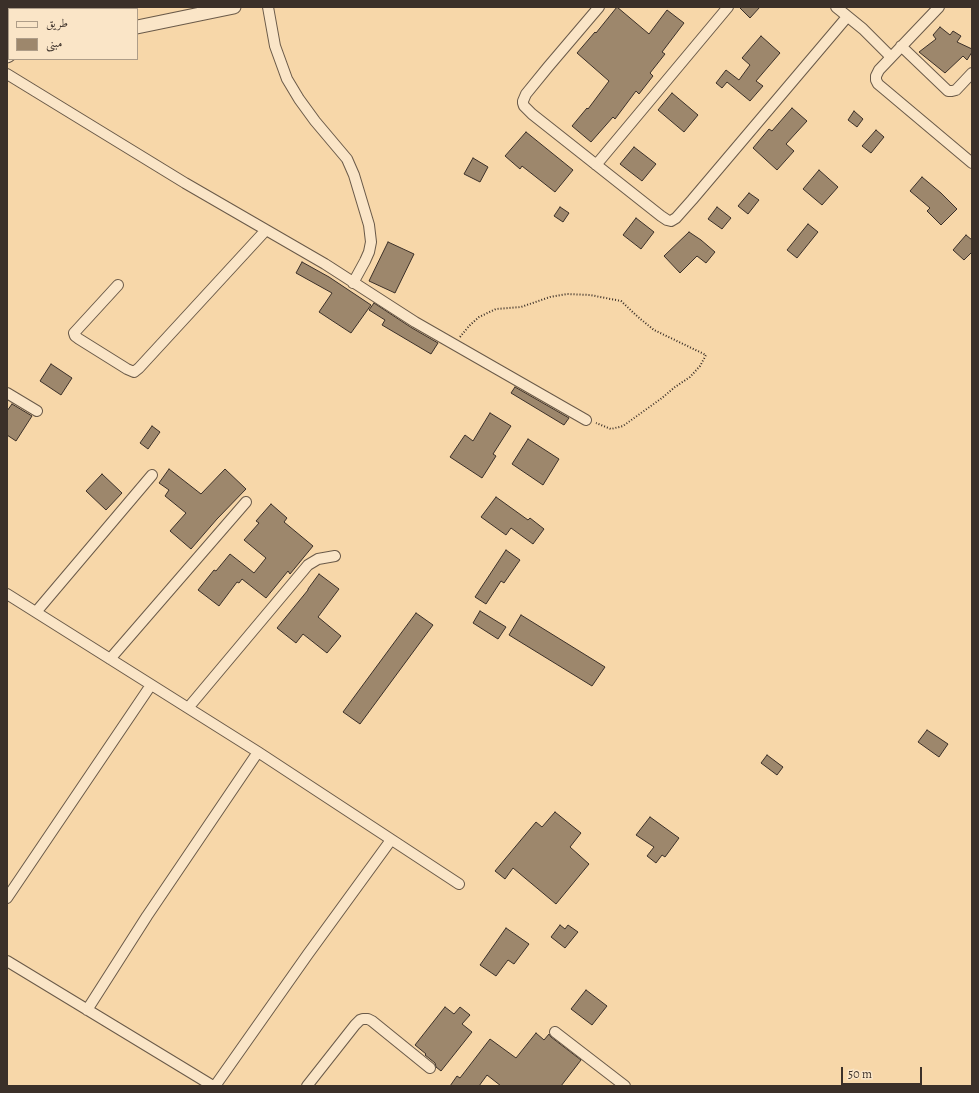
<!DOCTYPE html>
<meta charset="utf-8">
<style>
body{margin:0}
#map{position:relative;width:979px;height:1093px;overflow:hidden;background:#f7d7a9;font-family:Alegreya,Amiri,serif}
canvas{display:block}
.frame{position:absolute;inset:0;border:8px solid #3b3029;pointer-events:none}
.legend{position:absolute;left:8px;top:8px;width:130px;height:52px;box-sizing:border-box;background:#fae5c7;border:1px solid #ae9d88;margin:0;padding:5px 7px;list-style:none;font-size:12px;color:#3b3029}
.legend li{display:flex;align-items:center;gap:8px;height:20px}
.legend b{width:20px;border:1px solid #ae9d88}
.scale{position:absolute;left:841px;top:1067px;width:81px;height:18px;box-sizing:border-box;border:2px solid #3b3029;border-top:0;padding-left:5px;font-size:12px;line-height:14px;white-space:nowrap;color:#3b3029;-webkit-text-stroke:3px #fae5c7;paint-order:stroke}
</style>
<div id="map">
<canvas width="979" height="1093"></canvas>
<div class="frame"></div>
<ul class="legend">
<li><b style="height:5px;background:#fae5c7"></b>طريق</li>
<li><b style="height:11px;background:#9d876c"></b>مبنى</li>
</ul>
<div class="scale">50 m</div>
</div>
<script>
const g = document.querySelector('canvas').getContext('2d');
g.lineJoin = 'round';
function fillPath(path, color) {
  g.fillStyle = color;
  g.fill(path, 'evenodd');
}
function shape(rows) {
  const path = new Path2D();
  for (const r of rows) {
    path.moveTo(r[0], r[1]);
    for (let i = 2; i < r.length; i += 2) path.lineTo(r[i], r[i + 1]);
  }
  return path;
}
function strokePath(path, color, width, dash) {
  g.strokeStyle = color;
  g.lineWidth = width;
  g.lineCap = dash ? 'butt' : 'round';
  g.setLineDash(dash || []);
  g.stroke(path);
}
const building = shape([
 [617,7,649,34,667,10,684,23,662,52,665,54,650,73,653,76,639,94,636,91,615,119,613,117,591,142,572,126,587,108,588,109,609,81,577,53,595,32,596,33,617,7],
 [739,7,760,7,750,18,739,7],
 [940,27,950,35,953,31,961,36,957,42,972,49,972,52,967,60,963,56,945,73,919,52,936,39,933,35,940,27],
 [761,36,780,53,756,81,763,86,750,101,727,82,722,88,716,83,726,70,739,80,750,65,742,58,761,36],
 [672,93,698,115,684,132,658,110,672,93],
 [792,108,807,121,786,144,794,151,777,170,753,148,769,129,772,131,792,108],
 [854,111,863,119,857,127,848,120,854,111],
 [876,130,884,137,871,153,862,146,876,130],
 [526,132,573,170,555,192,522,166,520,169,505,156,526,132],
 [634,147,656,164,642,181,620,164,634,147],
 [473,158,488,167,480,182,464,174,473,158],
 [819,170,838,187,822,205,803,189,819,170],
 [922,177,941,193,957,209,941,225,927,211,930,208,910,191,922,177],
 [749,193,759,200,748,214,738,206,749,193],
 [560,207,569,213,563,222,554,216,560,207],
 [717,207,731,218,722,229,708,219,717,207],
 [636,218,654,232,641,249,623,235,636,218],
 [808,224,818,232,797,258,787,250,808,224],
 [689,232,701,240,715,252,706,263,697,256,680,273,664,256,689,232],
 [966,235,972,240,972,252,964,260,953,250,966,235],
 [388,242,414,254,395,293,369,281,388,242],
 [302,262,329,277,371,305,351,333,319,312,332,293,296,273,302,262],
 [374,303,412,328,438,343,431,354,382,325,385,320,369,310,374,303],
 [51,364,72,378,61,395,40,381,51,364],
 [515,387,569,418,564,425,511,393,515,387],
 [12,404,32,416,16,441,7,435,7,411,12,404],
 [490,413,511,426,493,454,496,456,482,478,450,457,465,435,473,441,490,413],
 [152,426,160,432,148,449,140,443,152,426],
 [528,439,559,459,543,485,512,464,528,439],
 [169,469,201,494,225,469,246,489,217,519,191,549,170,531,186,513,165,496,169,490,159,483,169,469],
 [102,474,122,493,106,510,86,491,102,474],
 [496,497,528,520,530,518,544,529,533,544,511,528,506,535,481,517,496,497],
 [271,504,287,518,284,522,313,546,290,574,288,571,266,598,242,579,239,583,237,582,219,606,198,590,214,570,216,571,230,554,254,573,266,558,244,540,259,523,256,521,271,504],
 [506,550,520,560,504,583,501,581,486,604,475,597,506,550],
 [319,574,339,589,318,617,341,636,327,653,303,634,296,643,277,628,308,590,308,589,319,574],
 [480,611,506,627,498,639,473,623,480,611],
 [416,613,433,625,360,724,343,712,416,613],
 [521,615,605,667,592,686,509,635,521,615],
 [927,730,948,744,939,757,918,742,927,730],
 [767,755,783,767,777,775,761,763,767,755],
 [555,812,581,833,570,847,589,864,556,904,513,868,505,879,495,871,536,822,542,827,555,812],
 [650,817,679,838,665,857,662,855,656,863,647,856,654,847,636,835,650,817],
 [560,925,565,929,568,925,578,932,565,948,551,937,560,925],
 [506,928,529,944,514,964,508,960,496,976,480,965,506,928],
 [586,990,607,1006,592,1025,571,1009,586,990],
 [445,1007,454,1014,460,1007,470,1015,462,1024,472,1032,441,1071,436,1067,435,1063,425,1055,426,1054,415,1045,445,1007],
 [536,1033,544,1040,549,1034,551,1037,581,1060,561,1086,501,1086,487,1075,479,1086,450,1086,457,1076,460,1078,490,1039,516,1058,536,1033]
]);
fillPath(building, '#9d876c');
strokePath(building, '#3b3029', 1);
const minor = shape([
 [268,7,275,46,287,79,299,99,315,121,347,159,354,175,369,225,371,242,369,252,365,261,353,283],
 [599,7,548,67,526,94,523,101,523,103,524,106,532,114,661,216,667,220,671,221,676,218,692,200,847,17],
 [836,7,863,29,891,57],
 [939,7,879,70,876,76,876,80,878,84,884,89,972,163],
 [901,46,948,91,952,91,956,90,972,73],
 [7,74,185,183,325,264,415,322,586,420],
 [596,165,728,7],
 [118,285,74,333,75,336,79,339,127,369,134,372,139,368,266,230],
 [7,393,37,411],
 [7,594,258,752,459,884],
 [36,612,152,475],
 [110,659,246,502],
 [188,708,308,565,318,559,335,556],
 [7,898,151,685],
 [7,961,213,1086],
 [87,1010,147,916,258,752],
 [555,1032,625,1086],
 [215,1086,308,954,391,840],
 [307,1086,355,1025,360,1020,363,1019,368,1019,372,1021,430,1068]
]);
const tertiary = shape([
 [137,27,234,7],
 [7,56,9,55]
]);
strokePath(minor, '#6a5a49', 12);
strokePath(tertiary, '#6a5a49', 15);
strokePath(shape([
 [460,337,469,326,479,317,496,309,521,307,550,297,567,294,590,295,621,301,638,317,654,330,706,355,700,366,690,377,675,387,662,398,623,426,611,429,596,423]
]), '#3b3029', 2, [1, 2]);
strokePath(minor, '#fae5c7', 10);
strokePath(tertiary, '#fae5c7', 13);
</script>
